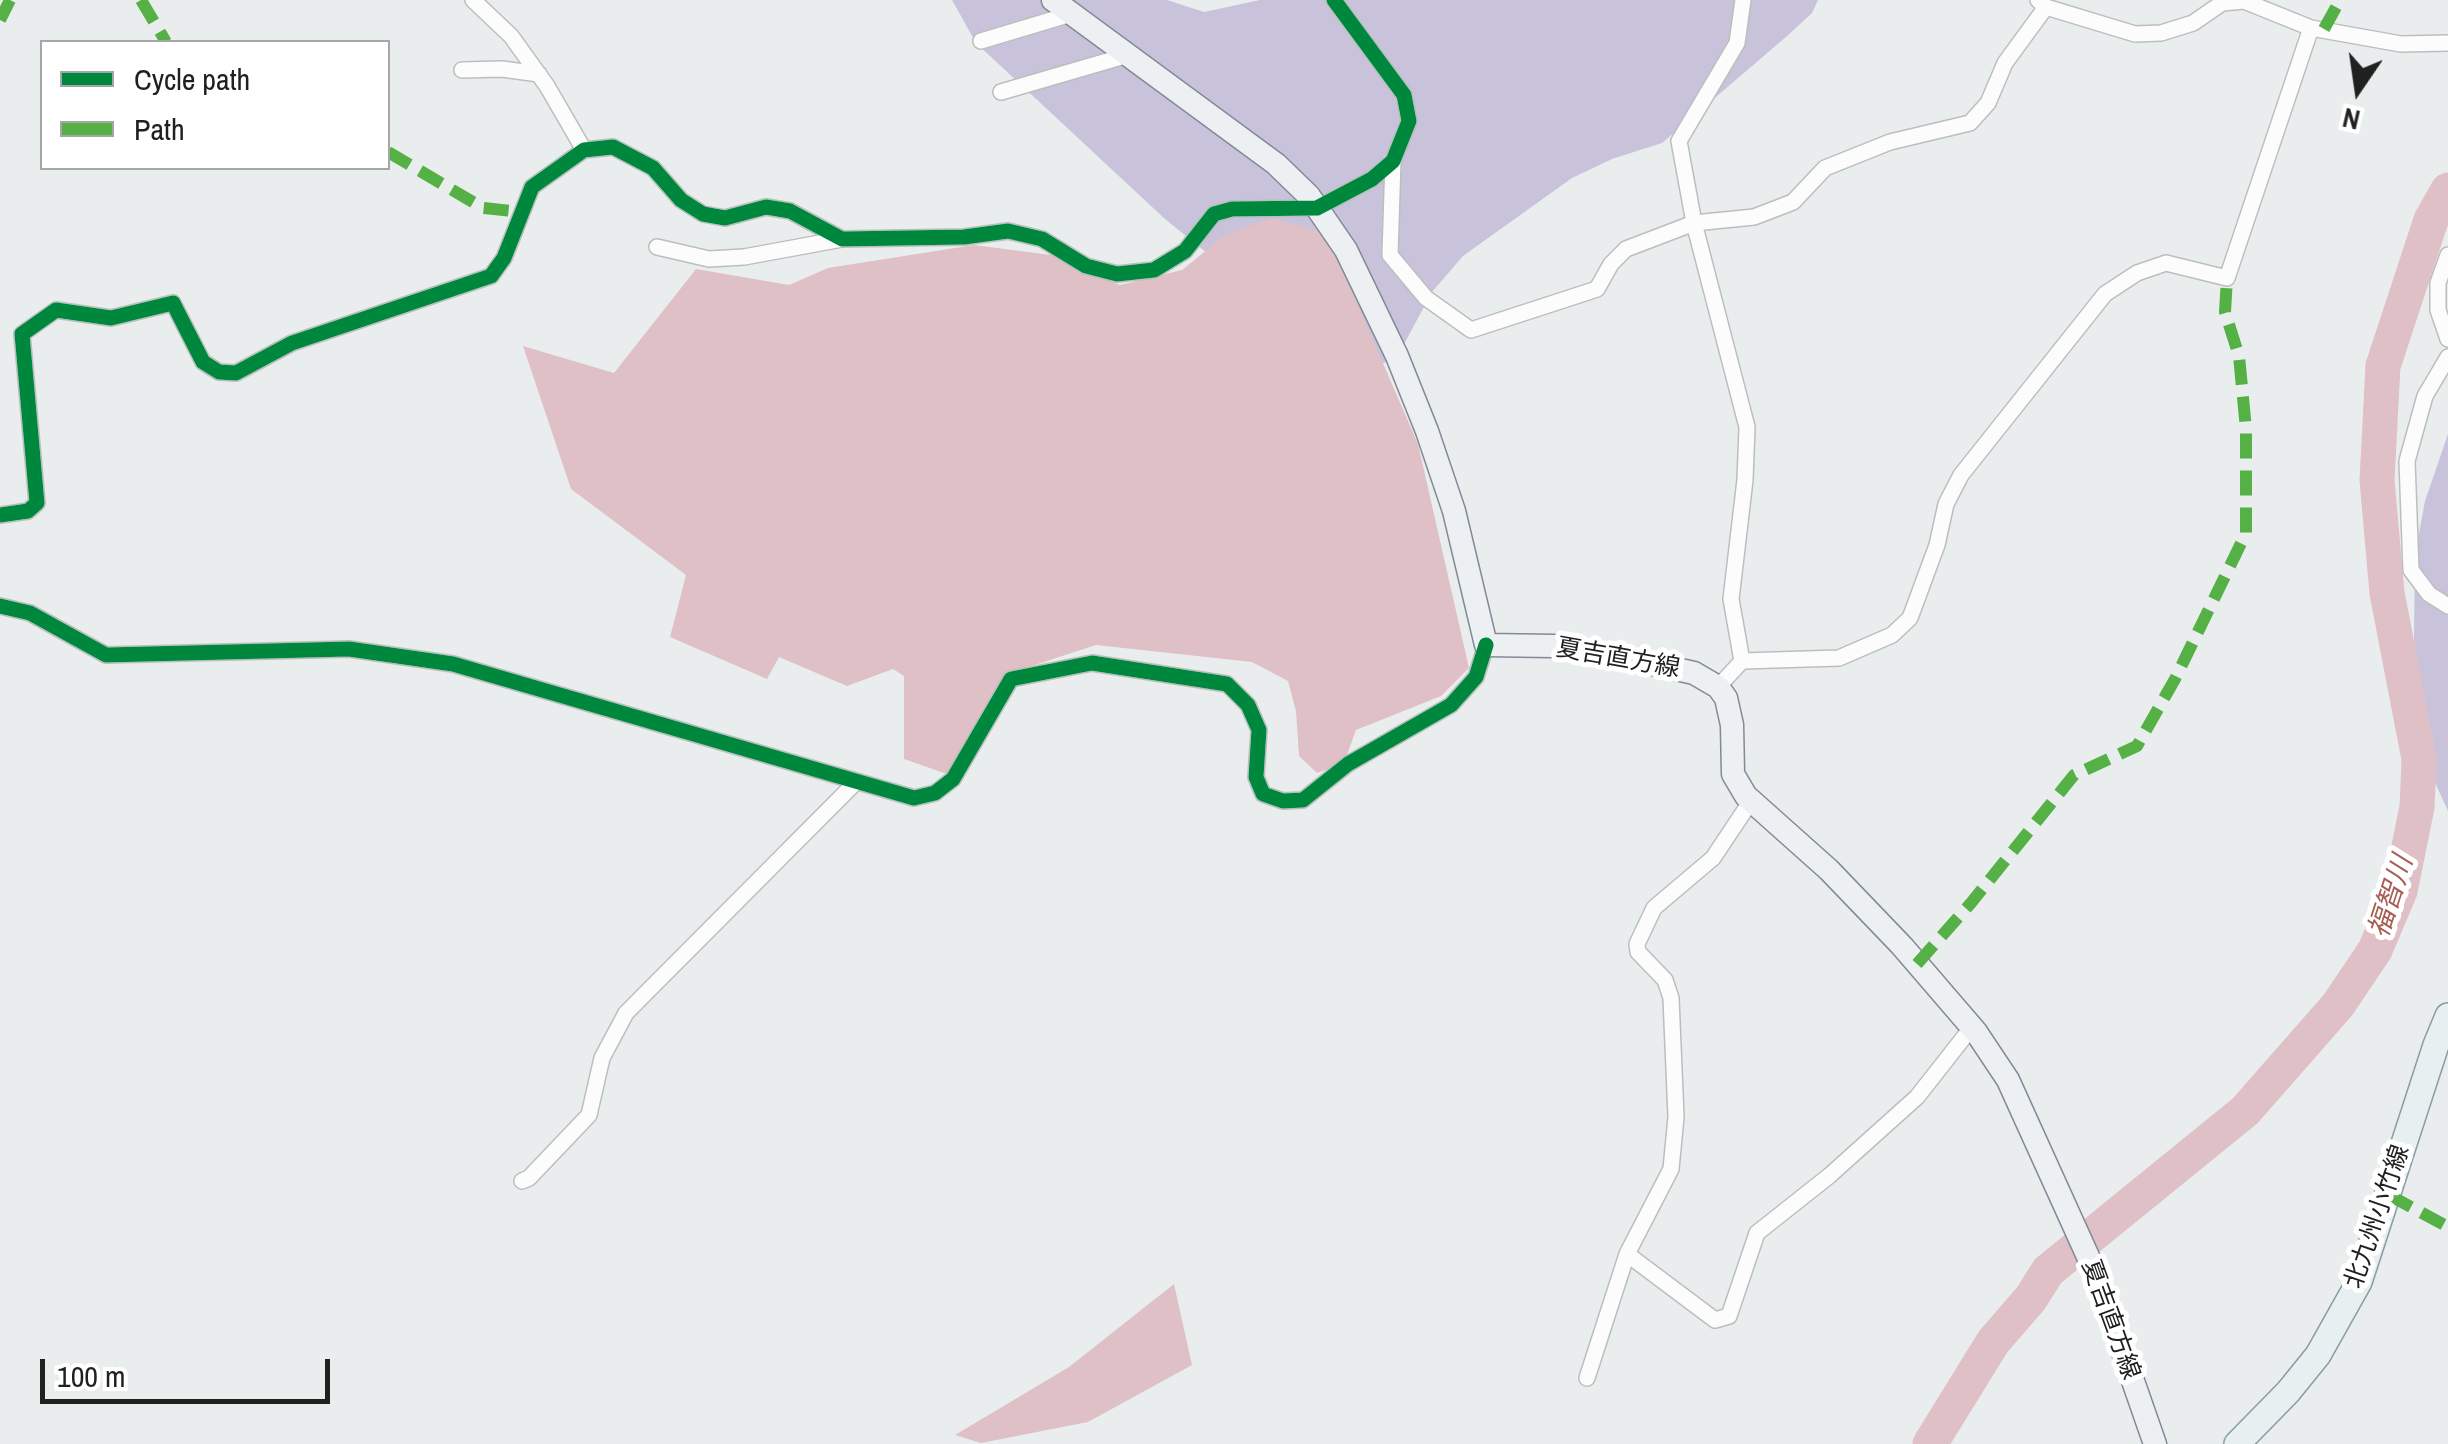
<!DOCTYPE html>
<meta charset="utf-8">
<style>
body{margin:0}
#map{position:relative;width:2448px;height:1444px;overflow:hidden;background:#eaedee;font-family:"Archivo Narrow",sans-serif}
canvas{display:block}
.legend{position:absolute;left:40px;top:40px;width:350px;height:130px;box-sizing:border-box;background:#fff;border:2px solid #a6a6a6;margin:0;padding:12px 18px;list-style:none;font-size:30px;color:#202020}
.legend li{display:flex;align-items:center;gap:20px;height:50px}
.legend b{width:50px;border:2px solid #a6a6a6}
.north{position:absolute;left:2308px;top:40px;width:100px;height:100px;-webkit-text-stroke:8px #fff;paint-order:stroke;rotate:193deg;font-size:28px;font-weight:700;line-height:40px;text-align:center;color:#202020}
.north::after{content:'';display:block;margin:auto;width:35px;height:45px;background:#202020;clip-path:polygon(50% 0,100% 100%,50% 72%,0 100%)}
.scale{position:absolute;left:40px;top:1359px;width:290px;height:45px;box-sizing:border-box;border:5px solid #202020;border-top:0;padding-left:12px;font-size:30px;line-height:35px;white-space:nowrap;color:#202020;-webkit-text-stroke:8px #fff;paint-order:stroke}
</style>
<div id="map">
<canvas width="2448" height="1444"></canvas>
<ul class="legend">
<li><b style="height:12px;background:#00873e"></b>Cycle path</li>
<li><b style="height:12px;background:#55b145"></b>Path</li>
</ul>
<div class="north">N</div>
<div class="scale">100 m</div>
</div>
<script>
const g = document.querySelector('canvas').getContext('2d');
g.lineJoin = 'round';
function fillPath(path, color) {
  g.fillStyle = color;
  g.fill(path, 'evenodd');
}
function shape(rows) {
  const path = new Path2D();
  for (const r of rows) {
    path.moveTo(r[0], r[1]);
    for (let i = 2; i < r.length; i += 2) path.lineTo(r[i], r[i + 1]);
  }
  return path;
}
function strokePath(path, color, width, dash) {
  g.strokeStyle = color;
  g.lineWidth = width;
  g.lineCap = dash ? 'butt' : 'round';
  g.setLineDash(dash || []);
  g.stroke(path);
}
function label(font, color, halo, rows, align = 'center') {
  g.font = font + ' "Archivo Narrow","Noto Sans JP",sans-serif';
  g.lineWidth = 10;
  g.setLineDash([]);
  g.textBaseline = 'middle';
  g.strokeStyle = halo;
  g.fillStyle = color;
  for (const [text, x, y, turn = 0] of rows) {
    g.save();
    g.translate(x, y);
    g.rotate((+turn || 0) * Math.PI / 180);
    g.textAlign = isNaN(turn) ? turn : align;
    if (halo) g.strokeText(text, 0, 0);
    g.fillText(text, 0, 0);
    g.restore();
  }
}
fillPath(shape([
 [952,0,1167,0,1204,12,1260,0,1818,0,1812,13,1786,37,1662,143,1612,159,1572,178,1463,256,1432,292,1396,359,1377,365,1285,316,1165,219,976,43],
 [2448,434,2448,811,2432,776,2420,713,2414,639,2415,555,2425,501]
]), '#c8c3db');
fillPath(shape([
 [1272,218,1327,234,1418,444,1469,668,1441,696,1356,730,1344,763,1317,773,1299,756,1296,711,1288,681,1252,662,1096,645,1007,674,976,736,947,774,904,759,904,676,893,669,847,686,779,657,767,679,670,637,686,575,571,489,523,346,614,373,696,269,789,285,828,268,974,245,1051,255,1120,285,1182,270,1225,235],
 [1174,1284,1192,1365,1088,1422,981,1443,955,1435,1069,1367]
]), '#dec0c6');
strokePath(shape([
 [1930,1444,1993,1342,2031,1298,2048,1271,2245,1111,2338,1005,2375,950,2400,891,2417,807,2419,759,2387,593,2377,480,2383,366,2431,220,2448,190]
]), '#dec0c6', 35);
const street = shape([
 [473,0,511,36,547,86,584,150],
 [2038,0,2046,7,2135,34,2161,33,2193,23,2222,3,2244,1,2311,28],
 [981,41,1071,14],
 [462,70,502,69,539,74],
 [1001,92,1128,55],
 [1393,161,1390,255,1426,298,1471,330,1597,289,1611,264,1626,249,1694,223,1754,217,1793,202,1825,168,1890,142,1970,123,1988,103,2005,63,2046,7],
 [657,247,709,259,744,257,842,239],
 [2448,255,2438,283,2438,310,2448,339],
 [2448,357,2425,396,2407,461,2411,570,2429,594,2448,606],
 [0,515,28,511,37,503,22,334,56,310,111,318,173,303,203,362,219,372,236,373,292,343,491,276,504,258,532,187,584,150,613,147,653,168,681,200,703,214,725,218,766,207,790,211,842,239,964,237,1008,231,1042,239,1086,266,1117,274,1154,270,1185,251,1214,214,1232,209,1317,208,1372,179,1393,161,1409,121,1404,95,1334,0],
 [0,606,30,613,106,655,349,649,453,664,914,798,935,793,953,779,1011,679,1092,663,1227,684,1248,705,1259,730,1256,777,1263,794,1283,801,1303,800,1348,764,1451,705,1476,677,1486,645],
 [1742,661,1731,599,1745,480,1747,427,1694,223,1679,141,1737,43,1743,0],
 [1718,687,1742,661,1839,658,1892,635,1910,618,1937,545,1946,504,1961,475,2105,294,2137,273,2166,263,2227,278,2311,28,2401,44,2448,43],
 [522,1181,529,1178,589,1115,602,1058,626,1013,855,783],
 [1627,1254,1671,1169,1676,1117,1671,998,1665,980,1638,952,1637,944,1654,908,1713,858,1751,801],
 [1587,1378,1627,1254,1715,1320,1729,1316,1757,1233,1829,1176,1917,1097,1972,1027]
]);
const secondary = shape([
 [1053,0,1276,164,1309,196,1346,250,1397,356,1427,431,1454,511,1486,645,1554,646,1608,654,1694,673,1718,687,1726,698,1732,725,1733,774,1746,796,1829,870,1902,946,1976,1032,2008,1080,2095,1272,2155,1444]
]);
const primary = shape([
 [2237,1444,2288,1392,2318,1355,2359,1282,2436,1045,2448,1016]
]);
strokePath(street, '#bcbebe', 18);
strokePath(secondary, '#838a97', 25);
strokePath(primary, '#889ca3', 28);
strokePath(street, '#fcfcfc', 15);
strokePath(secondary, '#edf0f3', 22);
strokePath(primary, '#e7eff1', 25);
strokePath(shape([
 [141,0,166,42],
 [0,20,10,0],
 [2324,29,2340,0],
 [388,152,483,208,522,212],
 [1917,964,1971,903,2074,775,2137,746,2175,679,2246,533,2246,429,2239,356,2225,312,2227,278],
 [2389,1195,2448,1227]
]), '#55b145', 12, [25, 12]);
strokePath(shape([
 [0,515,28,511,37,503,22,334,56,310,111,318,173,303,203,362,219,372,236,373,292,343,491,276,504,258,532,187,584,150,613,147,653,168,681,200,703,214,725,218,766,207,790,211,842,239,964,237,1008,231,1042,239,1086,266,1117,274,1154,270,1185,251,1214,214,1232,209,1317,208,1372,179,1393,161,1409,121,1404,95,1334,0],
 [0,606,30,613,106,655,349,649,453,664,914,798,935,793,953,779,1011,679,1092,663,1227,684,1248,705,1259,730,1256,777,1263,794,1283,801,1303,800,1348,764,1451,705,1476,677,1486,645]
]), '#00873e', 15);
label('25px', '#202020', '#fff', [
 ["夏吉直方線",1618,659,10],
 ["北九州小竹線",2378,1217,-71],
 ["夏吉直方線",2110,1320,70]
]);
label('italic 28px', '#a85d55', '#fff', [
 ["福智川",2392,897,-72]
]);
</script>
